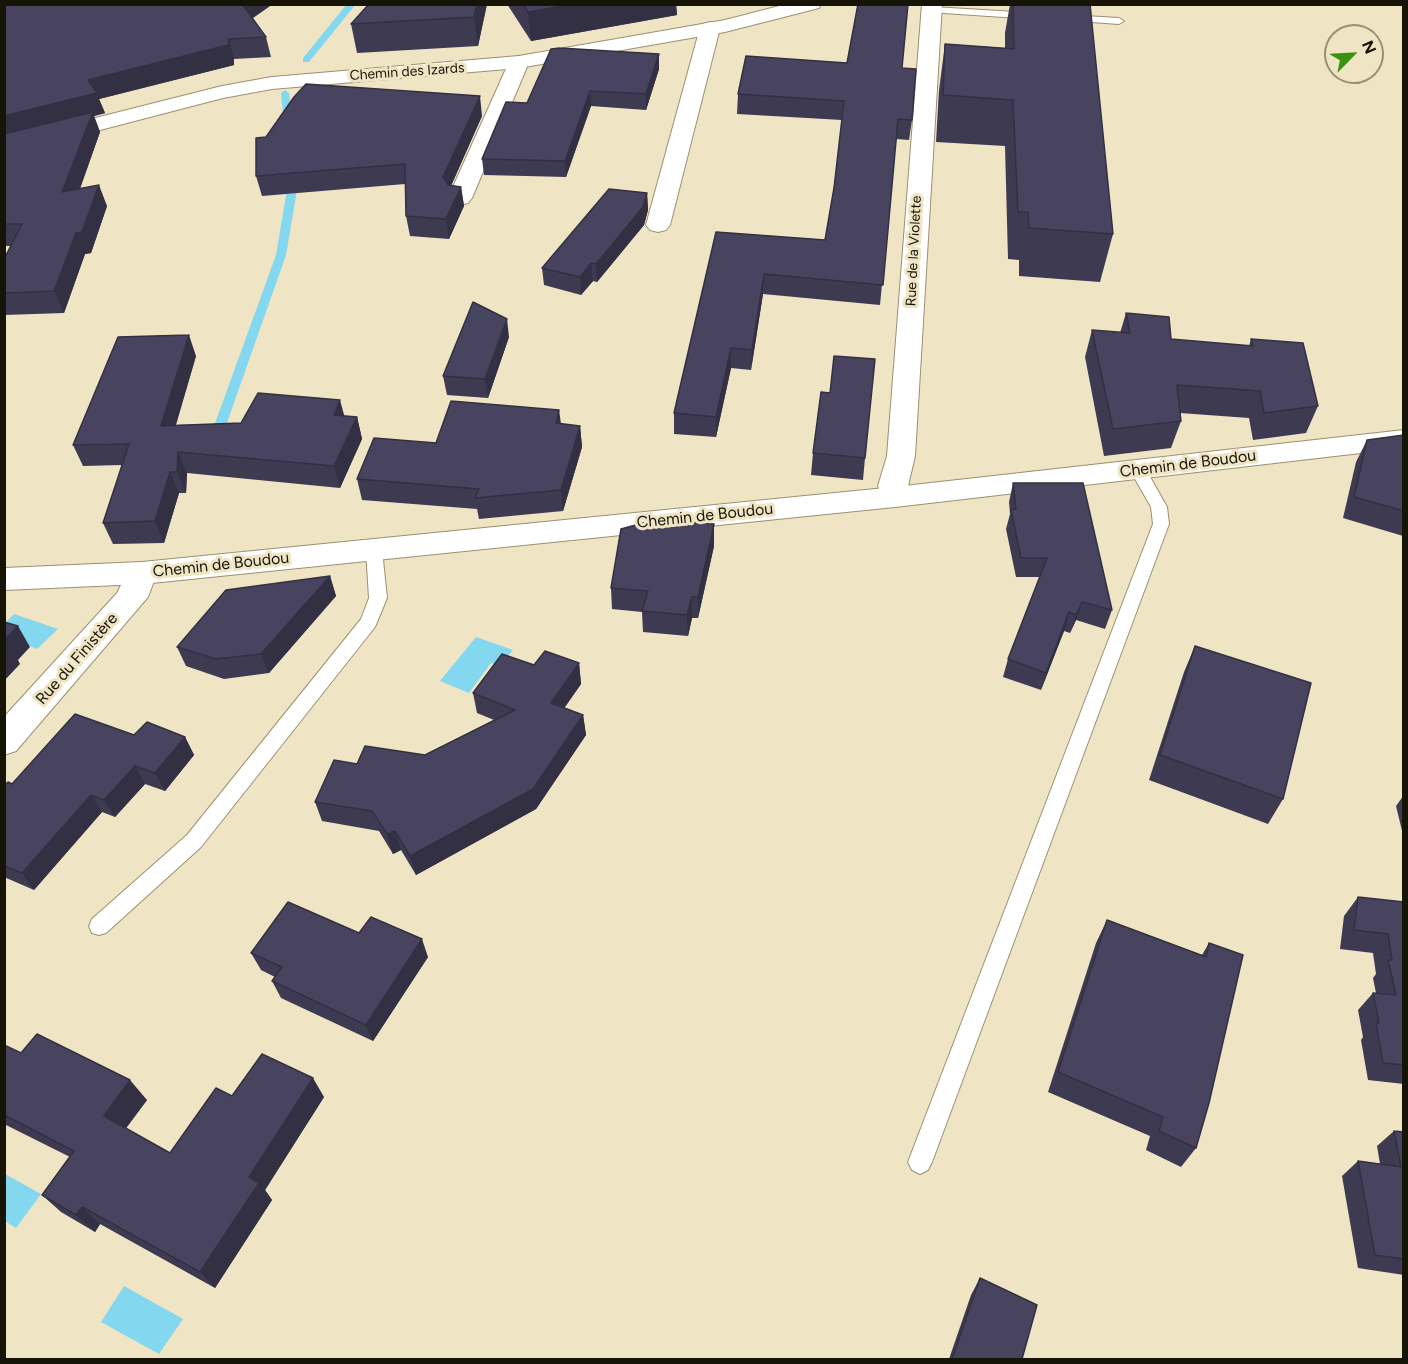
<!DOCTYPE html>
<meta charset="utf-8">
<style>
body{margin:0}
#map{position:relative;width:1408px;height:1364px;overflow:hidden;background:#efe5c4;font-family:Figtree,sans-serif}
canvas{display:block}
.frame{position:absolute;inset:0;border:6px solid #161307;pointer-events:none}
.north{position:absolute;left:1324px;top:24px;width:60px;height:60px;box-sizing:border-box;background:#efe5c4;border:2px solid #989178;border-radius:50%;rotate:66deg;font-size:16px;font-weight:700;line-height:24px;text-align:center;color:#161307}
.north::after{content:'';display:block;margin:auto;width:21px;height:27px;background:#38940e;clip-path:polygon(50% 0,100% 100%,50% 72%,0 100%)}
</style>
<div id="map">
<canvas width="1408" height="1364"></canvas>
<div class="frame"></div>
<div class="north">N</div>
</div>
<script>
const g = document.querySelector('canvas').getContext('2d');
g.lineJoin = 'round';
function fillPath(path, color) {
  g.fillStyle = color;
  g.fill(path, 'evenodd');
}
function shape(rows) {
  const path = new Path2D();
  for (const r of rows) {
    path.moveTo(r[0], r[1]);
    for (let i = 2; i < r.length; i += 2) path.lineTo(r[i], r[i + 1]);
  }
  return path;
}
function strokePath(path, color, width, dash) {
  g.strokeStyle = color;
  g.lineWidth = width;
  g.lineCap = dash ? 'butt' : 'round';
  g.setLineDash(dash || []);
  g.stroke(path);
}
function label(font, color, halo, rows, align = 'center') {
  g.font = font + ' Figtree,sans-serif';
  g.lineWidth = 6;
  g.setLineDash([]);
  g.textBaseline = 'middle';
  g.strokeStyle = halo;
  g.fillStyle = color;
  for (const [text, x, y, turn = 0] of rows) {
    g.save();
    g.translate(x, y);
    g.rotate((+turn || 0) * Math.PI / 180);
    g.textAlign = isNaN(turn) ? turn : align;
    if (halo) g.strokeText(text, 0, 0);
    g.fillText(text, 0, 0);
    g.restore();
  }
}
fillPath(shape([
 [14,614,58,629,37,649,5,636,5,623],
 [476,637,513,650,500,666,491,663,469,693,440,681],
 [5,1174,41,1194,16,1228,5,1221],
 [124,1286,183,1319,159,1354,101,1322]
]), '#83d7ef');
fillPath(shape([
 [347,4,356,4,309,62,303,62,303,58,347,4],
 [285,90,289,93,292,125,288,128,284,125,281,93,285,90],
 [291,174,296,177,297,190,286,255,221,440,219,443,211,443,209,440,276,255,287,190,286,177,291,174]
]), '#83d7ef');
const lane = shape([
 [933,7,1033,13,1038,16,1033,19,929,12,928,10,933,7],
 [1067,15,1119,18,1124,21,1119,24,1063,20,1062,18,1067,15],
 [1138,465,1144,466,1167,507,1169,524,932,1162,928,1170,920,1174,912,1170,908,1162,1153,524,1151,507,1130,470,1132,466,1138,465],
 [374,544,380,546,382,550,387,598,375,627,201,847,106,933,99,935,92,933,89,926,92,919,187,835,361,619,369,598,366,550,368,546,374,544]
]);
const street = shape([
 [922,4,942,4,915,456,908,486,910,497,905,504,895,507,885,504,878,486,887,456,922,4],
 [710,22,717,24,720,28,670,225,666,230,658,232,650,230,646,225,700,28,703,24,710,22],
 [519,56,526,58,529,62,472,198,468,203,460,205,452,203,448,198,509,62,512,58,519,56],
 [142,562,153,565,157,573,148,597,16,751,4,755,4,717,117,593,131,565,142,562]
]);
const secondary = shape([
 [787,4,821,4,819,8,725,32,519,68,272,89,223,98,4,155,4,141,222,86,272,77,519,56,725,20,787,4],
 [1404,430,1404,448,895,507,142,584,4,590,4,568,142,562,374,539,895,487,1404,430]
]);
strokePath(lane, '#9a9172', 2);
strokePath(street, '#9a9172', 2);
strokePath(secondary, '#9a9172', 2);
fillPath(lane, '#fff');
fillPath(street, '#fff');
fillPath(secondary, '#fff');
fillPath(shape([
 [4,4,252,19,266,37,271,57,234,59,234,65,99,99,105,113,94,116,100,132,80,189,107,206,91,253,85,254,64,313,4,315,4,259,11,246,4,246],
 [369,4,487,4,478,46,357,53,351,24],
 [507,4,676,4,677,15,531,41],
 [1010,4,1090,4,1113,234,1100,282,1019,276,1019,260,1008,259,1005,146,936,142,939,90,945,44,1005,48,1005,33],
 [659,54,659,69,646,110,591,106,566,177,484,175,482,159,527,103],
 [847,63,902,68,912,120,909,140,896,139,880,305,763,294,751,370,731,368,716,437,674,434,674,413,716,232,825,240,834,188,842,120,737,114,738,94],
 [482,116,451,186,461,187,464,206,449,239,410,236,406,216,405,184,262,196,256,176],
 [647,193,648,210,644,225,597,282,593,281,581,295,544,285,542,268],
 [1126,313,1171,339,1249,346,1251,339,1318,406,1306,433,1253,440,1249,418,1180,413,1181,421,1171,448,1104,456,1085,357,1092,330,1120,333],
 [509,337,488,398,447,395,443,376],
 [196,356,176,425,241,423,344,416,357,417,362,439,340,488,187,473,186,493,179,493,164,543,113,544,103,523,122,465,83,466,73,445],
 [561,424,580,426,582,447,563,511,479,519,477,509,362,500,357,479,436,443],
 [1404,435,1403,536,1343,518,1356,462,1367,440],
 [813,453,865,458,863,480,811,475],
 [1013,483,1112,610,1105,629,1076,620,1070,633,1064,631,1041,690,1003,677,1008,659,1040,577,1016,577,1006,529,1010,514,1009,502],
 [714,524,714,546,698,618,692,618,688,636,643,632,642,612,612,609,611,588],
 [330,576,336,596,269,673,224,679,186,666,177,647],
 [1195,646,1283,799,1268,824,1149,780,1184,672],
 [579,663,581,684,564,708,583,715,586,735,536,809,416,875,401,850,393,854,379,831,322,821,315,802,357,764,425,755,494,720,477,713,473,693,534,665],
 [134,735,185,737,194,755,165,791,145,784,115,817,102,812,34,890,4,877,4,786],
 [1404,795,1404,839,1396,806],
 [1358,897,1404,902,1404,1084,1368,1080,1361,1040,1363,1037,1358,1010,1373,993,1376,993,1373,978,1376,974,1373,953,1340,949,1344,916],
 [1107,920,1202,955,1209,943,1196,1148,1181,1167,1146,1150,1150,1136,1048,1092,1096,943],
 [359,933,428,957,373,1041,281,998,272,981,275,977,261,970,251,953],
 [4,1045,21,1053,147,1100,126,1128,170,1153,232,1096,324,1097,265,1190,272,1200,215,1288,100,1224,95,1232,61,1212,42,1195,70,1157,4,1124],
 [1394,1131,1404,1132,1404,1275,1358,1268,1342,1176,1358,1161,1380,1164,1377,1146],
 [980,1278,1022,1359,949,1359,971,1295]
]), '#3e3a52');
fillPath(shape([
 [241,4,273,4,246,23],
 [477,4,487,4,478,46,474,17],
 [574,4,676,4,677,15,531,41,528,12],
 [229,39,234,59,234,65,99,99,105,113,94,116,100,132,71,213,62,192,4,139,4,116,88,80],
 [659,54,659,69,646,110,646,94],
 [590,91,591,106,566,177,565,161],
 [480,96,482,116,446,197,443,177],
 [99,185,107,206,91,253,85,254,64,313,54,291,76,233],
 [461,187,464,206,449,239,446,219],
 [647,193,648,210,644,225,597,282,596,264],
 [591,263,593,281,581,295,580,277],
 [764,274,763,294,751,370,752,350],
 [507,319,509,337,488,398,485,379],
 [189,335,196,356,169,447,161,426],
 [731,348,731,368,716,437,716,417],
 [340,400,346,422,334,415],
 [559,410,562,431,556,423],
 [357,417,362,439,340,488,334,466],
 [580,426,582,447,563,511,561,490],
 [178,452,187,473,186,493,177,472],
 [170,472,179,493,164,543,155,521],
 [714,524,714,546,698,618,698,597],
 [330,576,336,596,269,673,261,654],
 [692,597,692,618,688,636,687,615],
 [1082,602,1076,620,1070,633,1076,615],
 [1069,612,1064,631,1041,690,1046,673],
 [18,626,30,647,18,660,20,664,4,681,4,640],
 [579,663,581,684,554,723,551,703],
 [583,715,586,735,536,809,416,875,410,856],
 [185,737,194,755,165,791,155,773],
 [135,766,145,784,115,817,104,800],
 [91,795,102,812,34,890,22,873],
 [395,831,401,850,393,854,387,834],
 [422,939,428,957,373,1041,366,1025],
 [313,1078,324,1097,265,1190,272,1200,215,1288,200,1272,249,1177],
 [130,1080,147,1100,121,1135,104,1116],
 [82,1207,100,1224,95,1232,76,1215]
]), '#323042');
const building = shape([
 [4,4,242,4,266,37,229,39,228,45,88,80,97,93,4,116,4,4],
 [369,4,477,4,474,17,351,24,369,4],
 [523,4,574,4,528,12,523,4],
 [858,4,908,4,902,68,916,69,912,120,898,119,883,285,764,274,752,350,731,348,716,417,674,413,716,232,825,240,834,188,844,101,738,94,746,56,847,63,858,4],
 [1013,4,1090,4,1113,234,1029,228,1028,212,1018,212,1013,100,943,95,945,44,1014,49,1013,4],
 [560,48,659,54,646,94,590,91,565,161,482,159,506,102,527,103,551,49,560,48],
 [306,84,480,96,443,177,448,185,461,187,446,219,406,216,405,164,256,176,256,138,266,137,294,97,306,84],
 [93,112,62,192,99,185,82,232,76,233,54,291,4,293,4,259,22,224,4,224,4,134,93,112],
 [609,189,647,193,643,207,596,264,591,263,580,277,542,268,609,189],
 [473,302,507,319,485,379,443,376,473,302],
 [1126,313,1169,317,1171,339,1253,346,1251,339,1303,343,1318,406,1264,413,1260,391,1177,385,1181,421,1113,429,1092,330,1130,333,1126,313],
 [189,335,161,426,241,423,258,393,340,400,334,415,357,417,334,466,178,452,177,472,170,472,155,521,103,523,129,444,73,445,118,337,189,335],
 [834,356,875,359,865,458,813,453,821,392,830,393,834,356],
 [451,401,559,410,556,423,580,426,561,490,475,498,479,489,357,479,374,438,436,443,451,401],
 [1404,435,1404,511,1354,497,1367,440,1404,435],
 [1013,483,1083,483,1112,610,1082,602,1076,615,1069,612,1046,673,1008,659,1047,558,1021,558,1011,510,1016,509,1013,483],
 [654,520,714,524,698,597,692,597,687,615,642,611,648,591,611,588,621,529,654,520],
 [330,576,261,654,216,659,177,647,226,590,330,576],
 [4,622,18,626,4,640,4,622],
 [1195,646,1311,683,1283,799,1160,755,1195,646],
 [545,651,579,663,551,703,583,715,533,789,410,856,395,831,387,834,372,811,315,802,334,760,357,764,365,746,425,755,515,710,473,693,502,654,534,665,545,651],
 [75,714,134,735,147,722,185,737,155,773,135,766,104,800,91,795,22,873,4,866,4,786,8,782,12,784,75,714],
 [1358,897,1404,902,1404,1065,1383,1063,1376,1023,1379,1023,1373,993,1396,995,1388,960,1392,960,1388,934,1354,930,1358,897],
 [288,902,359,933,371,917,422,939,366,1025,272,981,282,967,251,953,288,902],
 [1107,920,1206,957,1209,943,1243,955,1209,1103,1196,1148,1159,1131,1163,1117,1058,1072,1107,920],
 [37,1034,130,1080,104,1116,170,1153,216,1088,232,1096,262,1054,313,1078,249,1177,259,1183,200,1272,82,1207,76,1215,42,1195,74,1151,4,1115,4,1045,21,1053,37,1034],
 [1394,1131,1404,1132,1404,1259,1375,1255,1358,1161,1401,1167,1394,1131],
 [980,1278,1037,1305,1022,1359,952,1359,980,1278]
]);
fillPath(building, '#48445f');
strokePath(building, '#323042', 1.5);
label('14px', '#161307', '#efe5c4', [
 ["Chemin des Izards",407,72,-4],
 ["Rue de la Violette",914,251,-87]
]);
label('16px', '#161307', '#efe5c4', [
 ["Chemin de Boudou",1188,464,-7],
 ["Chemin de Boudou",705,516,-6],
 ["Chemin de Boudou",221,565,-6],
 ["Rue du Finistère",77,659,-49]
]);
</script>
